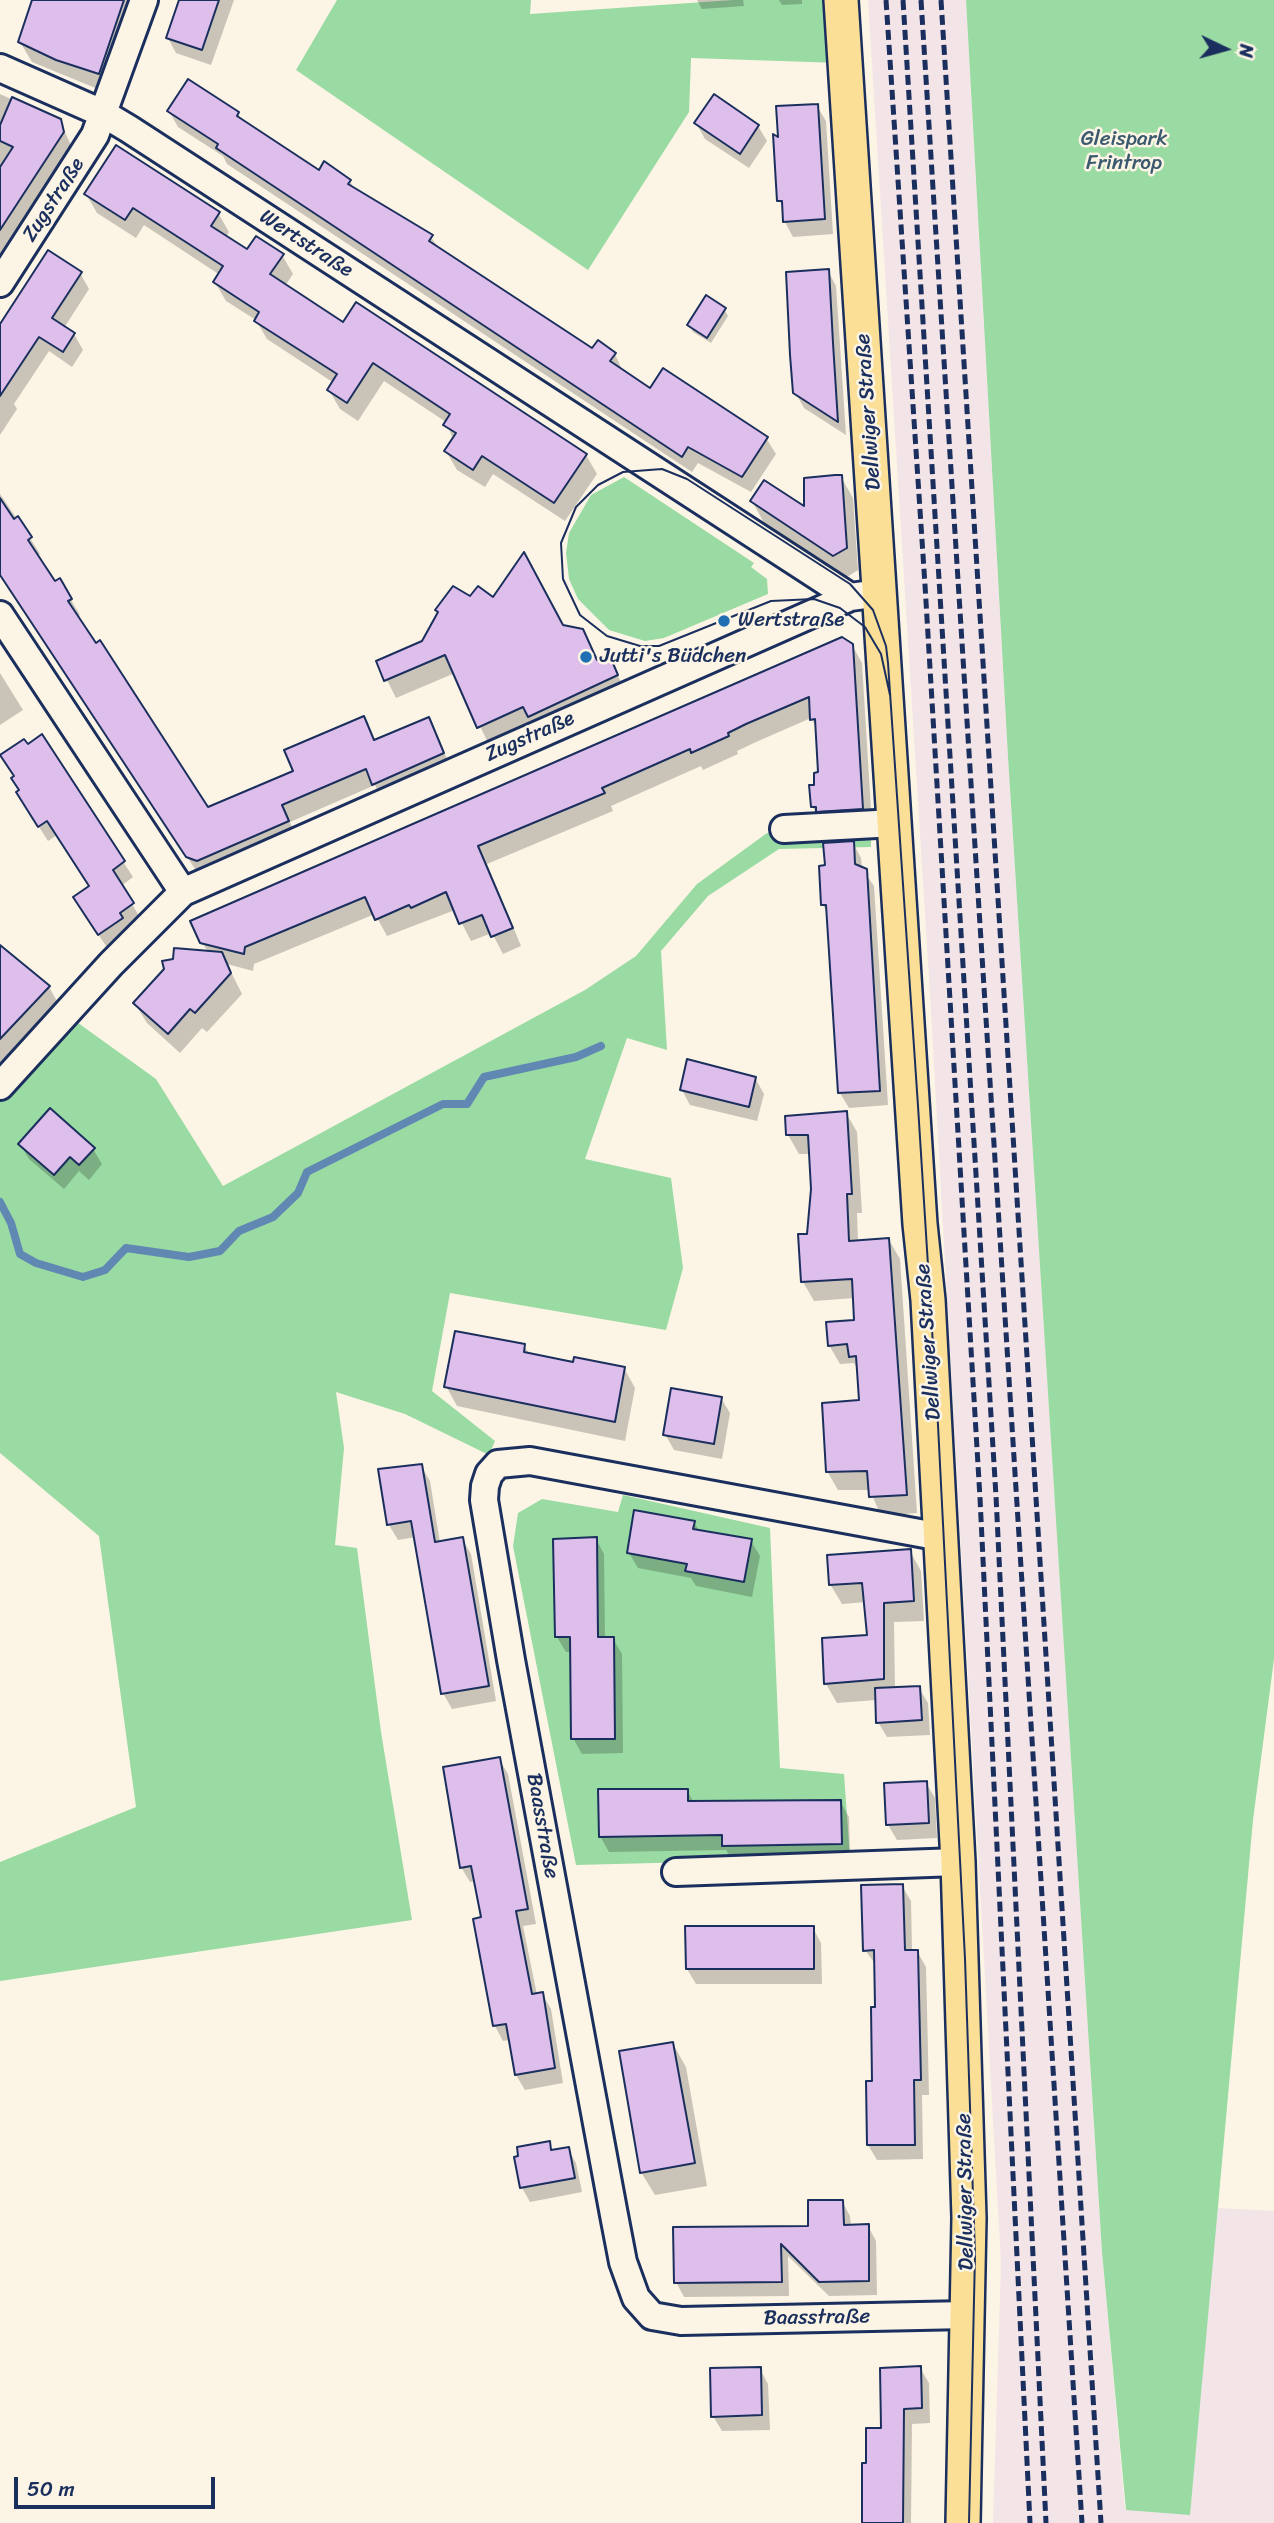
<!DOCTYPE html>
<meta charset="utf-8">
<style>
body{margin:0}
#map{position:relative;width:1274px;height:2523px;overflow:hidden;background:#fcf5e5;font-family:Sriracha,sans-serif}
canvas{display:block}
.north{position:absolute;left:1190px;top:14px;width:70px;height:70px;-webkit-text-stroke:5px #fcf5e5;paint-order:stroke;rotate:95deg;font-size:19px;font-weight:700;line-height:28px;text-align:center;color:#1b2f5e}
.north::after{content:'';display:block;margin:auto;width:24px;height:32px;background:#1b2f5e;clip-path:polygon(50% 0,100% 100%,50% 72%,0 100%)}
.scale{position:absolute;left:14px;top:2477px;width:201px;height:32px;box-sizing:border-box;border:4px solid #1b2f5e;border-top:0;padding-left:9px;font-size:21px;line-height:24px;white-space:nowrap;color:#1b2f5e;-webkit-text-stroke:5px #fcf5e5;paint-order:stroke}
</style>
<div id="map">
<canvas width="1274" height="2523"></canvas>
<div class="north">N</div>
<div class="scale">50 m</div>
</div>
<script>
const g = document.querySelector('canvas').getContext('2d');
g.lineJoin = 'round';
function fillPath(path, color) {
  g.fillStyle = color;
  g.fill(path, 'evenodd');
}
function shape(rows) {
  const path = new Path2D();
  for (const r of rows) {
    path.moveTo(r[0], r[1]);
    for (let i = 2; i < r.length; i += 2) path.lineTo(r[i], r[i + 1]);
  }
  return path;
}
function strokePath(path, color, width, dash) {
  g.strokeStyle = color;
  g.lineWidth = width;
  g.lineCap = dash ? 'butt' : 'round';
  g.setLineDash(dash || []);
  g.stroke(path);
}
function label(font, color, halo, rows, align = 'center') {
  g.font = font + ' Sriracha,sans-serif';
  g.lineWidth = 5;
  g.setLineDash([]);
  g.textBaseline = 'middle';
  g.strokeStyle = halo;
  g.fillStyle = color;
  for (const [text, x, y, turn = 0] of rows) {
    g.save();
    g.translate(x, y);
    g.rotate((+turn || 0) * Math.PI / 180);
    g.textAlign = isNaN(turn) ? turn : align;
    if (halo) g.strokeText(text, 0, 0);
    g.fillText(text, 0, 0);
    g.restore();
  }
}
fillPath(shape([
 [868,0,966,0,1008,757,1102,2252,1125,2509,1190,2514,1217,2208,1274,2211,1274,2523,993,2523,1001,2263,930,994]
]), '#f3e4e7');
fillPath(shape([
 [337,0,531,0,530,14,733,0,837,0,839,63,691,58,689,112,588,270,296,70],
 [966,0,1274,0,1274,1659,1253,1820,1190,2515,1126,2510,1102,2252,1008,757],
 [624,477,754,563,751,567,767,579,768,594,664,638,645,641,609,630,578,599,569,579,566,553,569,533,591,495],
 [871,829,871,847,779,849,708,896,661,951,667,1050,627,1038,585,1159,671,1178,683,1268,666,1330,450,1293,432,1391,495,1441,489,1455,405,1414,336,1392,344,1448,335,1545,357,1548,381,1732,412,1920,0,1981,0,1862,136,1807,99,1536,0,1453,0,1093,67,1015,156,1079,223,1186,585,990,636,956,697,884,767,833],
 [623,1495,770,1528,780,1768,844,1774,850,1858,576,1865,513,1546,518,1513,542,1499,618,1512]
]), '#9adaa3');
fillPath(shape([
 [33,0,142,0,110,94,32,62,20,42],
 [180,0,234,0,211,65,176,53,168,38],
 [697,0,743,0,744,6,702,9],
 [779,0,802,0,802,4,782,5],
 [0,94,60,121,73,150,0,262],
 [817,106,826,121,833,234,793,237,785,222,784,209,779,200,780,141],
 [169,111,238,114,242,122,319,172,350,181,355,191,431,237,439,249,593,351,615,354,623,372,651,390,766,438,776,454,751,492,698,463,692,472,227,164,223,156,178,127],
 [696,123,758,126,767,141,749,168,705,139],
 [86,194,218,213,229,232,226,237,248,251,282,255,293,274,285,286,343,324,586,455,597,474,565,521,493,474,485,487,457,470,446,451,453,439,446,422,384,381,358,421,340,409,329,390,334,383,267,339,256,320,226,301,215,282,220,275,144,225,136,238,97,213],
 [828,271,836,286,846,435,804,408,795,392],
 [80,273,89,289,64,328,74,334,83,350,72,367,49,351,14,404,17,409,0,435,0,328],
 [724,309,728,316,711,343,693,332,689,325],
 [841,477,853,498,858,570,847,577,764,523,752,501,806,509],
 [0,494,30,538,40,554,36,556,55,583,59,580,80,615,77,617,207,809,295,772,363,718,375,742,428,719,452,769,383,800,375,785,290,822,296,837,197,872,0,573],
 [471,599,494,599,562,627,582,631,599,668,608,656,627,694,489,745,455,673,396,698,378,662,424,642],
 [852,645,862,663,872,826,823,824,812,806,820,774,817,729,811,718,756,742,737,751,738,754,703,770,701,766,611,806,613,811,487,864,521,946,503,954,492,933,471,941,455,910,387,936,375,914,254,964,253,971,227,964,242,994,207,1032,202,1028,180,1053,147,1023,135,1004,208,952,202,942],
 [0,673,23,710,0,725],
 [42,737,133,877,121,886,141,919,128,929,130,934,108,949,84,913,91,887,57,835,48,841,27,808,21,791,27,746],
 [853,843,861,858,862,869,874,886,888,1105,849,1108,840,1093,829,916,823,905,827,867],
 [0,945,49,987,62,1010,0,1077],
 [755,1078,764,1094,757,1121,690,1105,682,1090],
 [846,1113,857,1132,862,1213,857,1213,858,1242,889,1240,900,1259,917,1513,881,1516,870,1490,838,1490,827,1471,861,1402,858,1370,854,1363,840,1364,829,1345,856,1322,854,1298,814,1301,803,1282,813,1189,811,1154,799,1154,788,1135],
 [20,1144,93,1149,102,1164,89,1180,79,1171,64,1189,29,1159],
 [524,1346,530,1355,624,1368,635,1388,625,1441,457,1406,446,1386],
 [721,1398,730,1413,722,1459,674,1450,665,1434],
 [421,1466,430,1481,440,1543,462,1539,471,1554,496,1701,452,1709,443,1693,416,1537,398,1540,389,1525,380,1471],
 [694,1522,699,1531,751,1541,760,1556,752,1597,696,1586,691,1578,638,1568,629,1553],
 [596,1539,604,1554,605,1639,613,1639,622,1654,623,1753,582,1754,573,1738,572,1652,566,1652,557,1637],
 [910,1551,921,1571,924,1621,894,1622,895,1689,919,1688,928,1703,930,1735,887,1737,878,1722,877,1700,837,1703,826,1684,869,1637,866,1602,842,1604,830,1584],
 [499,1759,508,1774,536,1924,523,1926,537,1995,542,1994,551,2009,563,2083,525,2090,516,2075,510,2040,503,2041,495,2026,476,1881,470,1882,461,1867],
 [926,1783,935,1798,937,1838,897,1840,888,1825],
 [687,1790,694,1803,840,1801,849,1817,850,1858,733,1861,726,1850,609,1852,600,1836],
 [902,1886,911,1901,912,1951,917,1951,926,1967,929,2095,922,2095,923,2159,877,2160,868,2145,877,2008,876,1965,865,1950],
 [813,1928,821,1943,822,1984,696,1984,687,1969],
 [673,2044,686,2067,707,2186,655,2195,641,2172],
 [549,2143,553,2152,568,2149,576,2163,582,2192,530,2202,522,2188,516,2158],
 [842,2201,850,2216,851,2226,868,2226,876,2241,877,2295,829,2296,788,2256,789,2296,684,2297,676,2282,810,2228],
 [920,2368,929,2383,930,2423,912,2424,911,2523,864,2523,867,2464,883,2429],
 [760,2369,768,2384,770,2430,722,2431,713,2416]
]), '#0003');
strokePath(shape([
 [0,1202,11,1223,20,1254,36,1263,83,1277,105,1270,126,1248,189,1257,220,1251,239,1231,273,1217,298,1193,307,1172,443,1104,467,1104,484,1077,576,1057,601,1046]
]), '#6187b3', 8);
const building = shape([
 [32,0,124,0,99,74,56,60,18,42,32,0],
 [179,0,219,0,202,50,166,38,179,0],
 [188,79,239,112,237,116,319,170,324,161,351,180,348,184,433,235,429,241,592,348,598,340,616,353,610,361,650,388,663,368,768,437,742,477,688,447,682,457,216,148,218,144,167,111,188,79],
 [714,94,759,125,740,154,694,123,714,94],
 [12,97,61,119,64,132,0,230,0,167,13,147,0,141,0,125,12,97],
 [818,104,825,219,783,222,782,201,777,201,773,134,778,137,776,106,818,104],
 [116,145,220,212,211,226,247,249,256,236,284,254,270,274,343,322,356,302,587,454,554,503,482,456,473,470,444,451,456,433,443,425,450,414,373,363,347,403,327,390,337,374,254,321,259,312,213,282,223,266,133,208,125,220,84,194,116,145],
 [48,250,82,272,52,318,75,333,63,352,39,337,0,396,0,324,48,250],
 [829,269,833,343,838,422,793,393,790,355,786,272,829,269],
 [706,295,726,308,707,338,687,325,706,295],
 [835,475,842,475,847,548,833,556,750,501,764,480,804,506,804,478,835,475],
 [0,498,14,519,18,516,32,537,28,540,55,581,60,578,72,599,68,601,96,643,100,640,208,807,293,771,284,750,364,716,374,740,429,717,444,753,372,785,366,769,282,805,289,821,197,861,186,857,0,575,0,498],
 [524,552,563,625,583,629,597,660,609,654,618,675,528,717,523,707,477,728,445,655,384,681,376,661,422,641,438,612,435,610,453,586,470,596,478,586,493,597,524,552],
 [842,637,853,644,863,809,816,812,816,807,811,807,809,785,814,785,814,773,818,772,815,719,810,720,809,697,746,724,728,733,729,736,691,753,690,749,602,788,605,793,478,846,513,928,491,937,482,915,459,924,446,892,411,908,409,905,375,920,365,897,245,947,244,954,200,943,190,921,842,637],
 [42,734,125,861,113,870,134,903,120,913,123,918,98,935,73,897,89,886,47,821,38,827,16,792,19,790,11,778,14,776,0,755,24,739,28,744,42,734],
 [854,841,855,864,867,869,880,1091,838,1093,826,905,821,905,819,866,825,865,823,843,854,841],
 [0,945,50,986,0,1039,0,945],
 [174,948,222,952,231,973,195,1013,190,1009,168,1034,133,1003,164,969,162,961,173,959,174,948],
 [687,1059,756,1077,749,1107,680,1090,687,1059],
 [50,1108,95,1148,79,1165,70,1157,54,1175,18,1144,50,1108],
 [847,1111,852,1194,847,1194,849,1241,889,1238,907,1495,869,1497,867,1471,826,1472,822,1403,859,1400,856,1356,849,1357,847,1344,828,1346,826,1322,854,1320,852,1279,801,1282,798,1234,807,1234,811,1189,808,1135,786,1135,785,1116,847,1111],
 [455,1331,525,1344,524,1352,573,1362,574,1357,625,1367,615,1422,444,1387,455,1331],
 [671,1388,722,1397,714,1444,663,1435,671,1388],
 [422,1464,435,1542,463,1537,489,1686,441,1694,411,1521,387,1525,378,1469,422,1464],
 [634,1510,695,1521,693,1529,752,1539,744,1582,685,1571,687,1564,627,1553,634,1510],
 [597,1537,598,1637,614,1637,615,1739,571,1739,570,1637,555,1637,553,1539,597,1537],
 [911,1549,914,1601,884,1603,884,1679,824,1684,822,1638,867,1635,862,1583,829,1585,827,1555,911,1549],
 [920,1686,922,1720,876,1723,875,1688,920,1686],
 [500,1757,528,1909,516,1911,532,1994,543,1992,555,2068,515,2075,506,2024,493,2026,473,1919,481,1917,471,1866,460,1868,443,1767,500,1757],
 [927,1781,929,1823,886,1825,884,1783,927,1781],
 [598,1789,688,1789,688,1801,841,1800,842,1844,722,1846,722,1835,599,1837,598,1789],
 [903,1884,905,1950,918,1950,921,2080,914,2080,915,2145,867,2145,866,2081,872,2081,871,2007,875,2007,874,1950,863,1951,861,1885,903,1884],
 [685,1926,814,1926,814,1969,686,1969,685,1926],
 [673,2042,695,2163,640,2173,619,2051,673,2042],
 [550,2141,551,2150,569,2147,575,2178,520,2188,514,2157,518,2156,517,2147,550,2141],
 [808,2200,843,2200,844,2225,869,2224,869,2281,819,2282,781,2244,782,2282,674,2283,673,2227,808,2226,808,2200],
 [921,2366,922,2408,904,2409,903,2523,862,2523,862,2463,866,2463,866,2428,881,2428,880,2368,921,2366],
 [761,2367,762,2415,711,2417,710,2368,761,2367]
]);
fillPath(building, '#debeeb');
strokePath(building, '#1b2f5e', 2);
const minor = shape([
 [0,68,104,114,129,129,850,597],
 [0,283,95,135,144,0],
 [0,615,183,892],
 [784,829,895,823],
 [0,1086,111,964,183,892,850,597,880,593],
 [941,1537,530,1461,498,1464,489,1474,485,1486,484,1500,511,1660,614,2215,623,2262,636,2298,652,2316,681,2321,967,2315],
 [676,1872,958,1862]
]);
const major = shape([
 [841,0,920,1224,928,1300,958,1862,969,2218,963,2523]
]);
strokePath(minor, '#1b2f5e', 32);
strokePath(major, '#1b2f5e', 38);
strokePath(minor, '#fcf5e5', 26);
strokePath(major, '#fbdf96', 33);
strokePath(shape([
 [890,695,881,654,865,627,840,608,814,599,771,601,659,646,640,646,607,636,580,615,563,579,561,543,576,507,598,485,623,472,662,469,687,479,850,584,873,610,886,646,888,663,918,1106,938,1425,965,1959,975,2255,969,2523]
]), '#1b2f5e', 2);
strokePath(shape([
 [886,0,925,585,980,1498,1030,2523],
 [903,0,996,1496,1046,2523],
 [921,0,1082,2523],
 [941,0,1101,2523]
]), '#1b2f5e', 5, [10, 5]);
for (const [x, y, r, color] of [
 [724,621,7,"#1f6fb2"],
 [586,657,7,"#1f6fb2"]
]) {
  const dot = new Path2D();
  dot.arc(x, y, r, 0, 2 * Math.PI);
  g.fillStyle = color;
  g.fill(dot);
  strokePath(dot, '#fcf5e5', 2.5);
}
label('21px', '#3b5a6f', '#fcf5e5', [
 ["Gleispark",1124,140],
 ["Frintrop",1124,164]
]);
label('21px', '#1b2f5e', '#fcf5e5', [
 ["Zugstraße",54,200,-57],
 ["Wertstraße",306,244,33],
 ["Dellwiger Straße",869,412,-94],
 ["Zugstraße",530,737,-24],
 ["Dellwiger Straße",929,1342,-94],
 ["Baasstraße",542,1826,80],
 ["Dellwiger Straße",966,2192,-91],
 ["Baasstraße",817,2318,-1]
]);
label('21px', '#1b2f5e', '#fcf5e5', [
 ["Wertstraße",738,621],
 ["Jutti's Büdchen",600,657]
], 'left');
</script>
